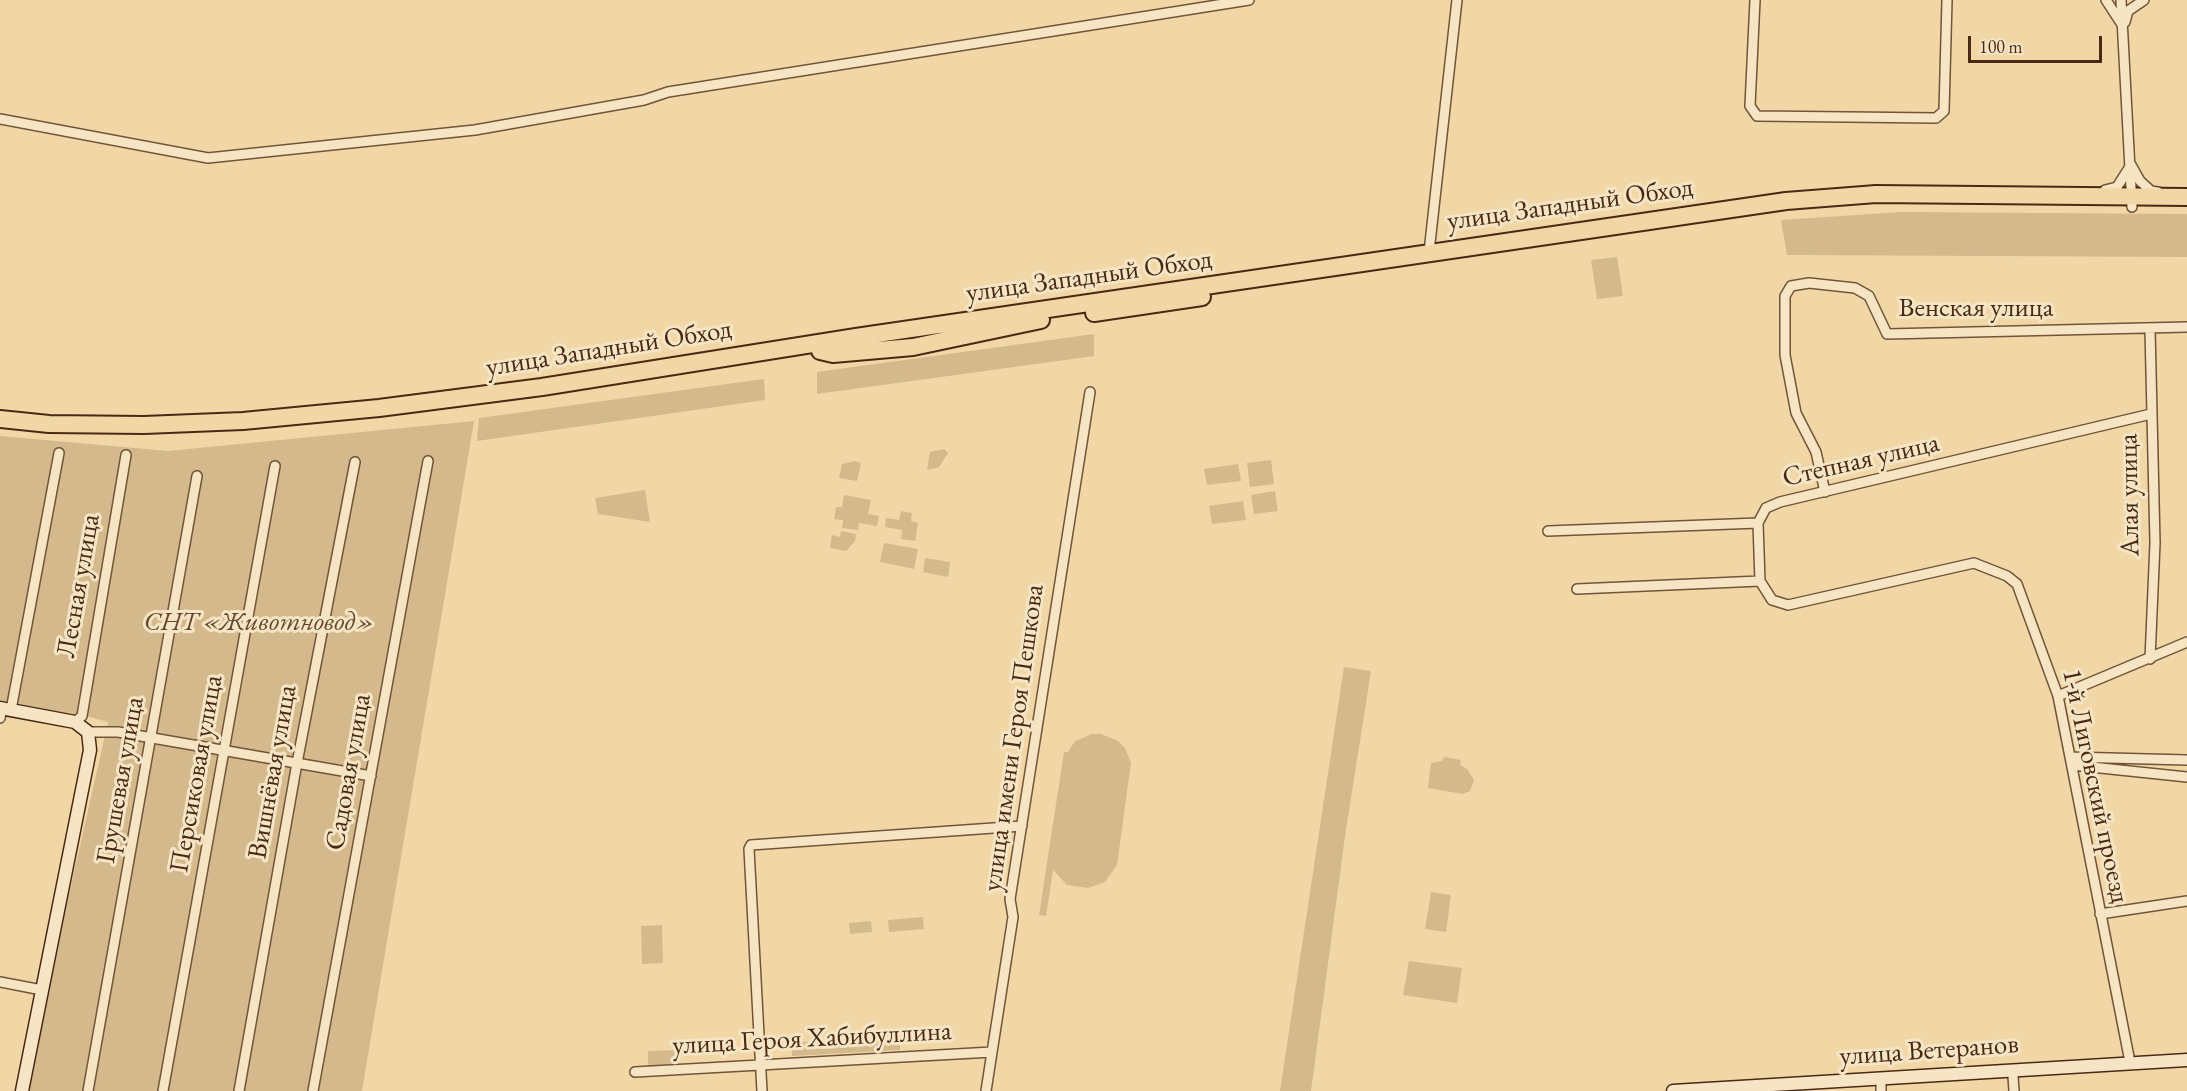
<!DOCTYPE html>
<meta charset="utf-8">
<style>
body{margin:0}
#map{position:relative;width:2187px;height:1091px;overflow:hidden;background:#f1d7a6;font-family:"EB Garamond",serif}
canvas{display:block}
.scale{position:absolute;left:1968px;top:36px;width:134px;height:27px;box-sizing:border-box;border:3px solid #492914;border-top:0;padding-left:8px;font-size:18px;line-height:21px;white-space:nowrap;color:#492914;-webkit-text-stroke:4px #f6e5c5;paint-order:stroke}
</style>
<div id="map">
<canvas width="2187" height="1091"></canvas>
<div class="scale">100 m</div>
</div>
<script>
const g = document.querySelector('canvas').getContext('2d');
g.lineJoin = 'round';
function fillPath(path, color) {
  g.fillStyle = color;
  g.fill(path, 'evenodd');
}
function shape(rows) {
  const path = new Path2D();
  for (const r of rows) {
    path.moveTo(r[0], r[1]);
    for (let i = 2; i < r.length; i += 2) path.lineTo(r[i], r[i + 1]);
  }
  return path;
}
function strokePath(path, color, width, dash) {
  g.strokeStyle = color;
  g.lineWidth = width;
  g.lineCap = dash ? 'butt' : 'round';
  g.setLineDash(dash || []);
  g.stroke(path);
}
function label(font, color, halo, rows, align = 'center') {
  g.font = font + ' "EB Garamond",serif';
  g.lineWidth = 6;
  g.setLineDash([]);
  g.textBaseline = 'middle';
  g.strokeStyle = halo;
  g.fillStyle = color;
  for (const [text, x, y, turn = 0] of rows) {
    g.save();
    g.translate(x, y);
    g.rotate((+turn || 0) * Math.PI / 180);
    g.textAlign = isNaN(turn) ? turn : align;
    if (halo) g.strokeText(text, 0, 0);
    g.fillText(text, 0, 0);
    g.restore();
  }
}
fillPath(shape([
 [1901,212,2187,214,2187,257,1787,255,1781,220],
 [1617,257,1623,296,1597,299,1591,260],
 [1094,334,1094,356,817,394,817,372],
 [764,379,765,400,477,441,479,418],
 [474,421,362,1091,20,1091,56,952,108,722,79,714,0,708,0,436,168,451],
 [944,449,948,453,939,467,927,470,930,452],
 [1271,460,1274,484,1250,487,1247,463],
 [855,461,861,463,857,481,839,478,842,464],
 [1238,464,1241,481,1207,485,1204,469],
 [645,490,650,522,598,514,595,498],
 [1275,491,1278,511,1254,514,1251,495],
 [844,495,871,500,868,514,879,516,877,526,859,523,858,530,842,528,843,520,834,519,836,507,842,507],
 [1243,501,1246,520,1212,524,1209,506],
 [901,511,912,513,911,521,918,523,915,541,901,539,902,530,885,527,886,518,899,520],
 [841,531,856,534,855,541,846,551,830,548,832,535,840,537],
 [884,543,918,549,914,569,880,562],
 [925,558,950,562,948,577,923,572],
 [1344,667,1371,671,1345,836,1311,1091,1280,1091],
 [1092,734,1101,734,1118,741,1125,748,1131,763,1117,865,1105,882,1088,888,1067,885,1053,870,1046,916,1039,915,1064,752,1068,752,1075,741],
 [1444,757,1461,760,1460,765,1467,769,1474,780,1470,791,1463,794,1428,788,1431,763,1442,761],
 [1431,892,1451,895,1446,932,1425,929],
 [923,917,924,929,889,932,888,920],
 [871,921,872,932,850,934,849,923],
 [662,925,663,963,642,964,641,926],
 [1409,961,1462,968,1457,1003,1403,995],
 [900,1037,900,1050,792,1056,791,1043],
 [679,1050,679,1065,648,1066,648,1051]
]), '#d4b98d');
const street = shape([
 [1755,0,1750,106,1757,116,1936,118,1944,111,1947,0],
 [2106,0,2121,23],
 [2121,0,2132,207],
 [2125,22,2128,11,2144,0],
 [0,119,208,158,475,130,644,100,668,92,1249,0],
 [2105,190,2117,187,2131,165,2140,181,2151,191,2158,192],
 [1429,252,1457,0],
 [1825,492,1816,452,1796,413,1785,355,1785,296,1791,286,1809,283,1855,288,1869,296,1887,334,2187,327],
 [1758,523,1760,581,1772,600,1788,605,1974,563,2007,576,2017,584,2058,696,2130,1062],
 [1548,531,1758,523,1766,508,1780,502,2151,414],
 [1577,589,1760,581],
 [2150,659,2155,543,2150,329],
 [2058,696,2187,642],
 [11,710,59,453],
 [0,718,2,708],
 [75,722,82,716,126,455],
 [88,732,118,732,371,776],
 [2070,757,2187,760],
 [2072,765,2187,777],
 [2100,914,2187,901],
 [0,982,42,990],
 [635,1072,992,1052],
 [2013,1076,2014,1091],
 [1881,1082,1881,1091],
 [88,1091,197,476],
 [163,1091,275,466],
 [239,1091,297,763,355,462],
 [313,1091,428,461],
 [762,1091,749,849,751,845,1022,826],
 [986,1091,1013,917,1010,899,1090,392]
]);
const secondary = shape([
 [0,708,75,722,88,732,90,750,22,1091],
 [1673,1091,2187,1060]
]);
const highway = shape([
 [1094,313,1202,297],
 [820,351,833,354,913,347,1041,320],
 [0,419,49,424,144,425,243,421,379,408,542,387,856,337,1786,201,1876,194,2187,197]
]);
strokePath(street, '#735438', 12);
strokePath(secondary, '#492914', 15);
strokePath(highway, '#492914', 20);
strokePath(street, '#f6e5c5', 9);
strokePath(secondary, '#f6e5c5', 12);
strokePath(highway, '#f1d7a6', 16);
label('27px', '#492914', '#f6e5c5', [
 ["улица Западный Обход",1570,205,-8],
 ["улица Западный Обход",1089,277,-8],
 ["Венская улица",1976,309],
 ["улица Западный Обход",609,349,-9],
 ["Степная улица",1861,461,-13],
 ["Алая улица",2130,495,-91],
 ["Лесная улица",79,586,-80],
 ["улица имени Героя Пешкова",1014,738,-82],
 ["Вишнёвая улица",273,772,-80],
 ["Садовая улица",349,772,-80],
 ["Персиковая улица",197,774,-80],
 ["Грушевая улица",121,780,-80],
 ["1-й Лиговский проезд",2095,786,78],
 ["улица Героя Хабибуллина",812,1039,-3],
 ["улица Ветеранов",1929,1051,-4]
]);
label('italic 27px', '#65462c', '#f6e5c5', [
 ["СНТ «Животновод»",259,623]
]);
</script>
